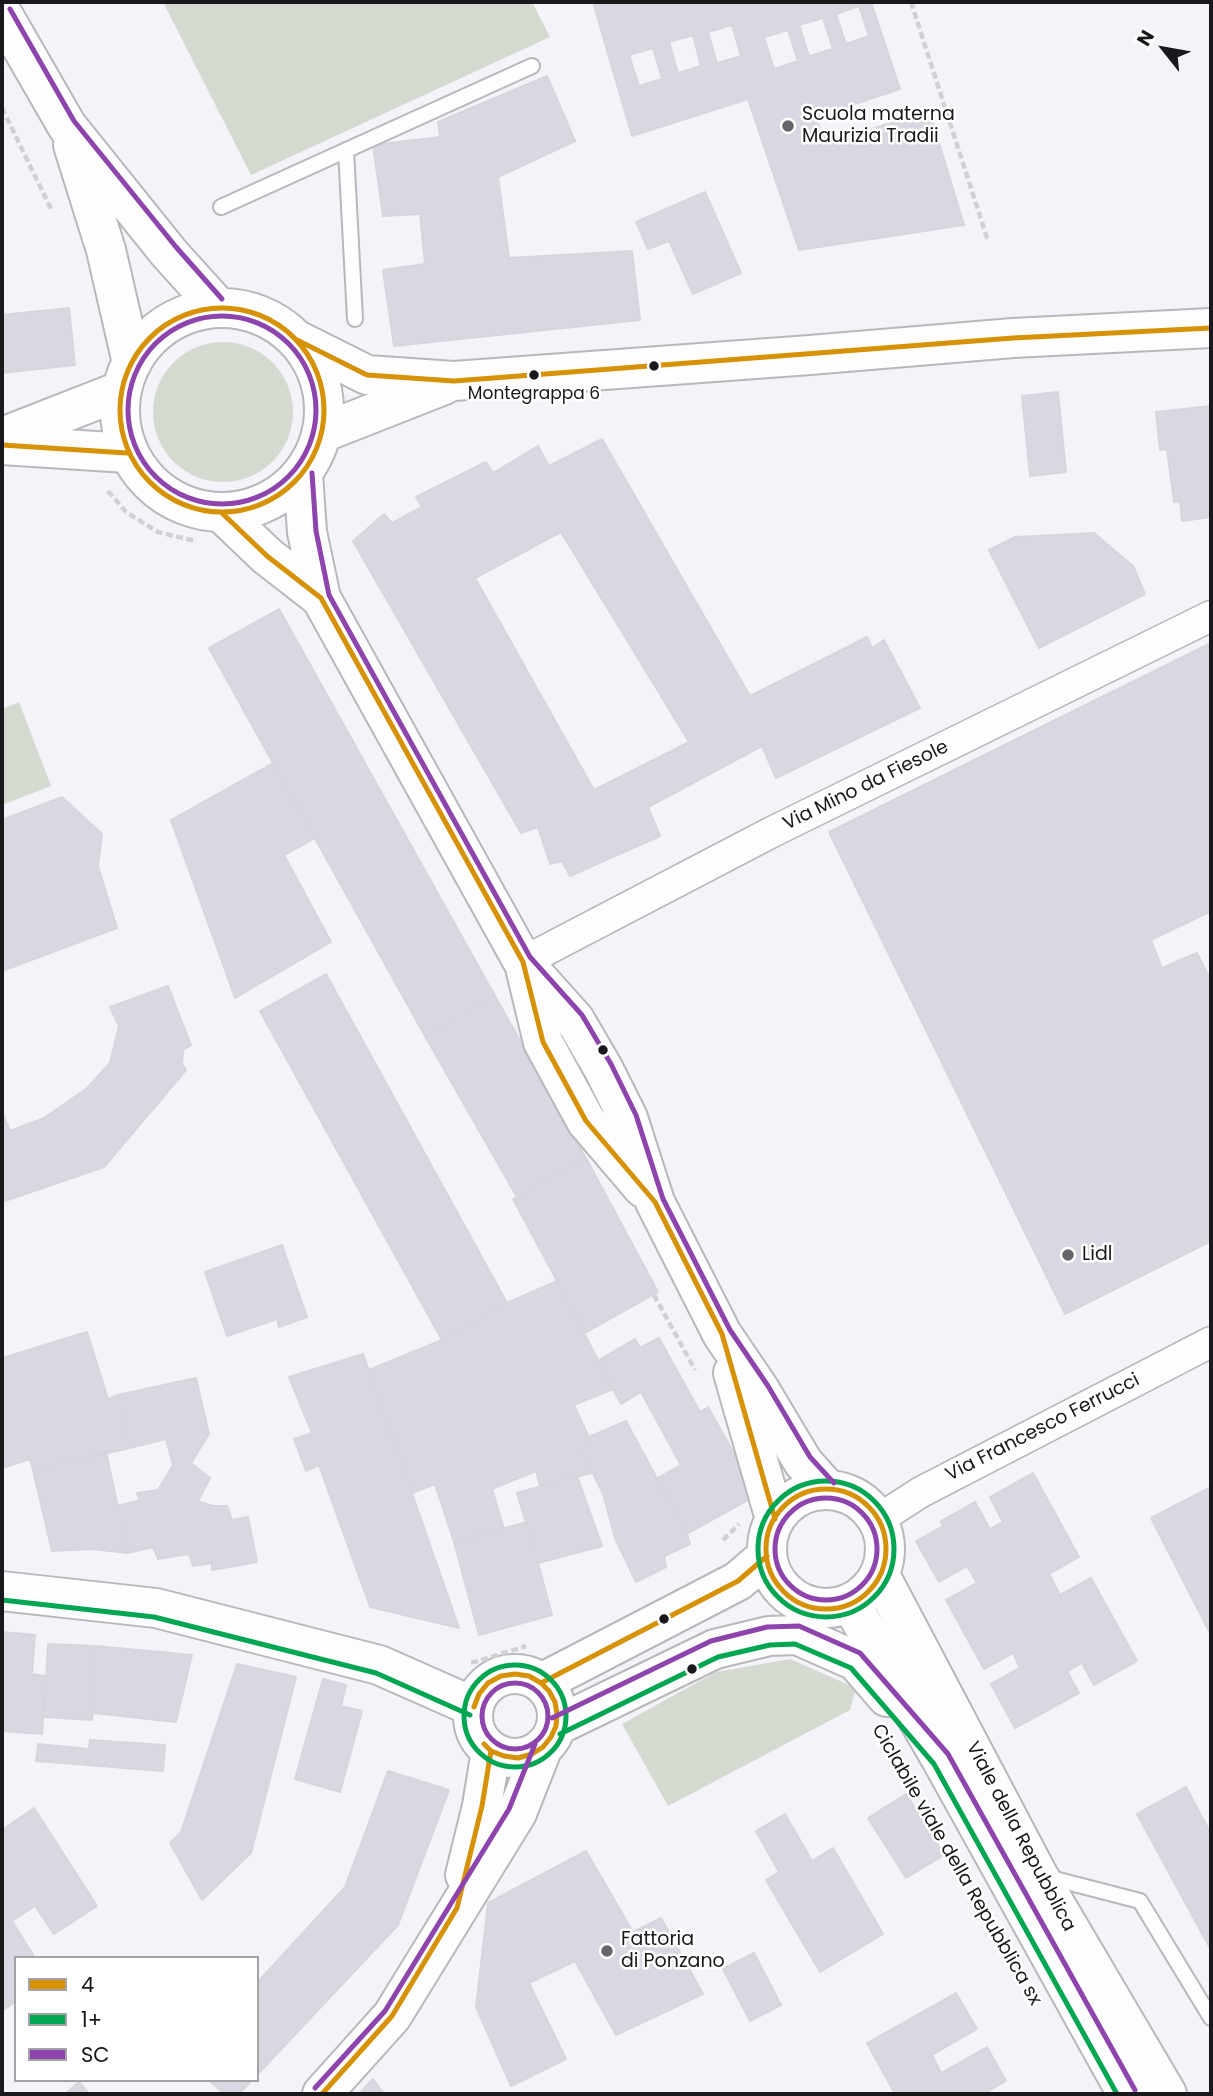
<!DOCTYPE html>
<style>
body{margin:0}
#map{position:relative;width:1213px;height:2096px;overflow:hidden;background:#f3f3f9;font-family:Poppins,sans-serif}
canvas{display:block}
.frame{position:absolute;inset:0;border:4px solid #19191d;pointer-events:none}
.legend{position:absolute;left:14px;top:1956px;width:245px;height:126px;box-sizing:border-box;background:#fff;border:2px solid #a3a3a5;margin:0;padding:9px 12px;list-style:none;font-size:21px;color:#19191d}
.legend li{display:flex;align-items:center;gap:14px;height:35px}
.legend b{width:35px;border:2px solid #a3a3a5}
.north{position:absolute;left:1129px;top:14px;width:70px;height:70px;-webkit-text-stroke:5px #fff;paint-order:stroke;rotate:301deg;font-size:19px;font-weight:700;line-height:28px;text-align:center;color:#19191d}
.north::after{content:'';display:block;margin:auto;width:24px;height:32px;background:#19191d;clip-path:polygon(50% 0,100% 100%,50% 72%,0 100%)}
</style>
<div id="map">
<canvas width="1213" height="2096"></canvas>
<div class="frame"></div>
<ul class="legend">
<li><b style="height:9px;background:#d69104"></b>4</li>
<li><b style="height:9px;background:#00a651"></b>1+</li>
<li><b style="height:9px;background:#8e44ad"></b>SC</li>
</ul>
<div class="north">N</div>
</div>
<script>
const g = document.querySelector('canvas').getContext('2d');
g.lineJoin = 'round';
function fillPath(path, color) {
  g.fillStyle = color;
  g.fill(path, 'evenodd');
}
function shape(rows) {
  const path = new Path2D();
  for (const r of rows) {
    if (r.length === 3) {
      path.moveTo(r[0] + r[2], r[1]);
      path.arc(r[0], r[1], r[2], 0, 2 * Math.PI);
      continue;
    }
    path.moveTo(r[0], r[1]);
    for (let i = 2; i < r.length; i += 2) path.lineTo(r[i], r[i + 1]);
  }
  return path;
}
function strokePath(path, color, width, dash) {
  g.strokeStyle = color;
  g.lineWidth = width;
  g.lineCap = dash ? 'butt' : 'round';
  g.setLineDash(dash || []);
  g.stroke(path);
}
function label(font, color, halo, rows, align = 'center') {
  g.font = font + ' Poppins,sans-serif';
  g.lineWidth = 5;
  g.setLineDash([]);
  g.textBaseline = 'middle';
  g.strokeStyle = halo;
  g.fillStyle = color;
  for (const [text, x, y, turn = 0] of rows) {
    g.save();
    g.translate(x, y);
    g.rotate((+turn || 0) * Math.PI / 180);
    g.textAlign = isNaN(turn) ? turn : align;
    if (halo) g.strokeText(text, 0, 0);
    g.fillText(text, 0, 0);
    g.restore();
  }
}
fillPath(shape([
 [163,2,532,2,550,37,251,175],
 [223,412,70],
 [19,702,51,786,2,805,2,709],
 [790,1659,856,1688,850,1710,668,1806,622,1724,716,1672]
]), '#d5dad0');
const building = shape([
 [593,2,871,2,900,89,815,117,827,144,929,110,964,225,799,250,748,99,632,136,593,2],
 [859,6,869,36,846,44,836,14,859,6],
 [823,18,833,49,809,56,799,25,823,18],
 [732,25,741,56,717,63,708,32,732,25],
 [788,30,798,61,774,69,764,37,788,30],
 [693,35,701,66,678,73,669,42,693,35],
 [653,48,662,79,639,86,629,55,653,48],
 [547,76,575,141,498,177,509,258,632,251,640,320,394,346,383,270,425,264,420,214,383,216,373,145,440,137,438,122,547,76],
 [705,192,741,273,693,294,669,241,648,249,636,222,705,192],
 [69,308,75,365,2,373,2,315,69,308],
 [1058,392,1066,472,1030,476,1022,396,1058,392],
 [1211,406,1211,517,1182,521,1180,501,1174,502,1167,449,1160,450,1156,412,1211,406],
 [602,439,750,696,867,637,872,648,884,640,920,708,776,778,762,746,648,807,660,836,570,876,562,861,550,864,538,827,521,833,353,541,384,514,392,523,422,507,416,497,486,462,493,473,538,446,549,466,602,439],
 [561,532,689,742,594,790,475,578,561,532],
 [1094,533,1133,566,1145,594,1039,648,989,550,1015,537,1094,533],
 [279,609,495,996,425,1036,209,648,279,609],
 [1211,643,1211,911,1151,940,1162,968,1197,953,1211,981,1211,1241,1065,1314,829,832,1211,643],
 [273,763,315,838,284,855,331,942,235,998,171,820,273,763],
 [62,797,102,834,98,866,117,928,2,971,2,820,62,797],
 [326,974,507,1303,442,1340,260,1011,326,974],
 [168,986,191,1045,183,1050,182,1064,186,1070,104,1167,2,1202,2,1112,10,1131,44,1118,86,1089,110,1063,119,1026,110,1007,168,986],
 [495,996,586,1158,517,1197,425,1036,495,996],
 [586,1158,658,1292,585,1333,513,1199,586,1158],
 [282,1245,307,1317,279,1327,277,1319,227,1336,205,1272,282,1245],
 [557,1281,613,1389,574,1405,592,1444,581,1448,592,1473,540,1486,536,1471,492,1489,504,1529,454,1542,435,1484,412,1493,369,1370,442,1340,507,1303,557,1281],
 [87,1332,108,1399,118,1395,130,1448,33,1470,30,1459,2,1468,2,1358,87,1332],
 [659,1338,700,1412,708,1407,757,1495,687,1534,656,1479,681,1465,641,1392,621,1404,597,1361,635,1339,640,1348,659,1338],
 [363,1354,412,1493,459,1628,370,1607,319,1465,306,1471,294,1439,312,1433,289,1377,363,1354],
 [196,1378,209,1434,191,1463,210,1478,198,1501,212,1506,227,1506,232,1520,248,1517,257,1562,212,1570,212,1563,193,1566,189,1554,158,1559,153,1547,128,1553,118,1506,140,1500,137,1493,158,1490,173,1465,166,1439,130,1448,118,1395,196,1378],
 [626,1421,687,1534,690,1544,664,1556,666,1567,636,1582,615,1538,603,1494,581,1448,592,1444,589,1437,626,1421],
 [106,1452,128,1553,92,1549,52,1551,33,1470,106,1452],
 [1033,1473,1079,1557,1049,1574,1060,1595,1091,1578,1137,1661,1094,1685,1082,1663,1067,1671,1079,1693,1015,1728,991,1684,1020,1668,1013,1653,984,1669,946,1600,977,1583,967,1566,939,1582,916,1541,943,1526,941,1521,975,1502,990,1529,1003,1522,990,1497,1033,1473],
 [577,1476,602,1546,538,1563,517,1493,577,1476],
 [1211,1487,1211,1635,1151,1518,1211,1487],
 [527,1522,552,1615,479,1635,454,1542,527,1522],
 [2,1632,35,1635,32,1674,46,1676,42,1734,2,1731,2,1632],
 [48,1644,96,1646,92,1720,44,1717,48,1644],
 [96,1646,192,1655,176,1722,93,1713,96,1646],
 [237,1664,296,1677,251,1853,202,1900,170,1843,181,1832,237,1664],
 [323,1679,346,1685,341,1706,362,1711,340,1792,295,1779,323,1679],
 [90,1740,165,1745,163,1771,87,1765,90,1740],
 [38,1744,89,1749,87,1765,36,1761,38,1744],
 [388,1771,449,1790,398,1925,257,2075,257,1983,345,1887,388,1771],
 [1186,1787,1211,1834,1211,1950,1137,1814,1186,1787],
 [906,1794,944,1855,906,1878,868,1818,906,1794],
 [34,1808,97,1906,54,1934,35,1906,12,1921,35,1958,16,1958,16,2001,2,2011,2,1830,34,1808],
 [785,1814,812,1861,833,1848,883,1934,820,1972,766,1880,779,1872,756,1831,785,1814],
 [586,1851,633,1932,661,1918,703,1994,616,2035,575,1961,529,1983,566,2059,511,2086,476,2007,488,1903,586,1851],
 [754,1953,781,2005,750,2021,723,1969,754,1953],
 [956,1993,977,2029,932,2055,941,2073,987,2047,1006,2081,983,2094,895,2094,867,2043,956,1993],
 [373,2079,384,2094,359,2094,373,2079],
 [209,2080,252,2080,239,2094,224,2094,209,2080],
 [79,2082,89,2094,65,2094,79,2082]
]);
fillPath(building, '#d9d8e2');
strokePath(building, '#d6d6db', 2);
const lane = shape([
 [346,150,355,319],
 [221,207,532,66],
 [1047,1877,1140,1901,1211,2018]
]);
const street = shape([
 [523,962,772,832,1211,616],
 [879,1519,921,1492,1211,1342]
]);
const secondary = shape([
 [2,13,67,126,169,253,216,305],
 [73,145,106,250,132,363],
 [222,410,102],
 [297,340,367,375,454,381,810,355,1013,338,1211,328],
 [322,433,444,385],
 [2,437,120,391],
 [2,445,127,453],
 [303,474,307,532,321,598,523,962,575,1020,603,1068,628,1118,655,1202,722,1334,760,1390,803,1462,827,1489],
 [223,514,267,556,321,598],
 [525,967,543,1042,586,1121,643,1188],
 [733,1373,775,1519],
 [826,1549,59],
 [880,1575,1038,1875,1167,2094],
 [2,1591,156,1608,379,1665,474,1707],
 [851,1604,941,1759,1127,2094],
 [515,1716,42],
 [541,1683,738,1581,767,1556],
 [556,1726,715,1649,769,1636,797,1635,856,1661,887,1697],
 [465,1875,482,1806,491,1751],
 [322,2094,392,2016,517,1813,543,1747]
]);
strokePath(lane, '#b8b8bc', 18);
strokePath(street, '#b8b8bc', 33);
strokePath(secondary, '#b8b8bc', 42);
strokePath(shape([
 [911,2,988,241],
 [2,108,52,211],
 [108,491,126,512,158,532,195,541],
 [654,1295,695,1370],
 [723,1540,739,1524],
 [471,1662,475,1662,526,1646]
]), '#d1d1d3', 4.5, [7, 3.5]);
strokePath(lane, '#fdfdfe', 14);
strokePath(street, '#fdfdfe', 30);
strokePath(secondary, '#fdfdfe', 38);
strokePath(shape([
 [222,410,102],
 [297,340,367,375,454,381,1013,338,1211,328],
 [2,445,127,453],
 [223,514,267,556,321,598,523,962,543,1042,586,1121,655,1202,722,1334,775,1519],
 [826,1549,60],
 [541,1683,738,1581,767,1556],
 [474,1707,479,1694,488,1683,501,1676,515,1674,529,1676,541,1683,549,1691,555,1702,557,1714,556,1726,551,1737,543,1747,532,1754,518,1758,504,1756,491,1751,484,1744],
 [322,2094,392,2016,457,1908,482,1806,491,1751]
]), '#d69104', 5);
strokePath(shape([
 [826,1549,68],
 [2,1600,154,1617,376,1673,470,1715],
 [515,1716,51],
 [560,1734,718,1657,770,1645,795,1644,851,1668,934,1764,1117,2094]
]), '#00a651', 5);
strokePath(shape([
 [10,9,74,121,176,247,222,299],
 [222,410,94],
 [312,473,316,531,329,595,530,957,582,1015,611,1064,636,1115,663,1199,730,1330,768,1386,810,1457,834,1483],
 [826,1549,51],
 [515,1716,33],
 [552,1718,711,1641,767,1627,799,1626,860,1653,948,1754,1135,2090],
 [315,2088,385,2011,509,1809,535,1744]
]), '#8e44ad', 5);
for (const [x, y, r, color] of [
 [788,126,7,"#65656a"],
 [654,366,6,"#19191d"],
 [534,375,6,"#19191d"],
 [603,1050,6,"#19191d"],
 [1068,1255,7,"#65656a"],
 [664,1619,6,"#19191d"],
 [692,1669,6,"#19191d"],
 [607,1951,7,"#65656a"]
]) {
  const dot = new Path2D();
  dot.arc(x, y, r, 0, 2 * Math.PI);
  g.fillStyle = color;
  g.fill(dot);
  strokePath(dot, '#fff', 2.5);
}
label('17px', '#19191d', '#fff', [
 ["Montegrappa 6",534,395]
]);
label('19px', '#19191d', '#fff', [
 ["Scuola materna",802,115],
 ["Maurizia Tradii",802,137],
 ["Lidl",1082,1255],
 ["Fattoria",621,1940],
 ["di Ponzano",621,1962]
], 'left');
label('19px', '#19191d', '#fff', [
 ["Via Mino da Fiesole",866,786,-26],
 ["Via Francesco Ferrucci",1043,1428,-27],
 ["Viale della Repubblica",1020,1837,62],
 ["Ciclabile viale della Repubblica sx",956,1865,60]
]);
</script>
